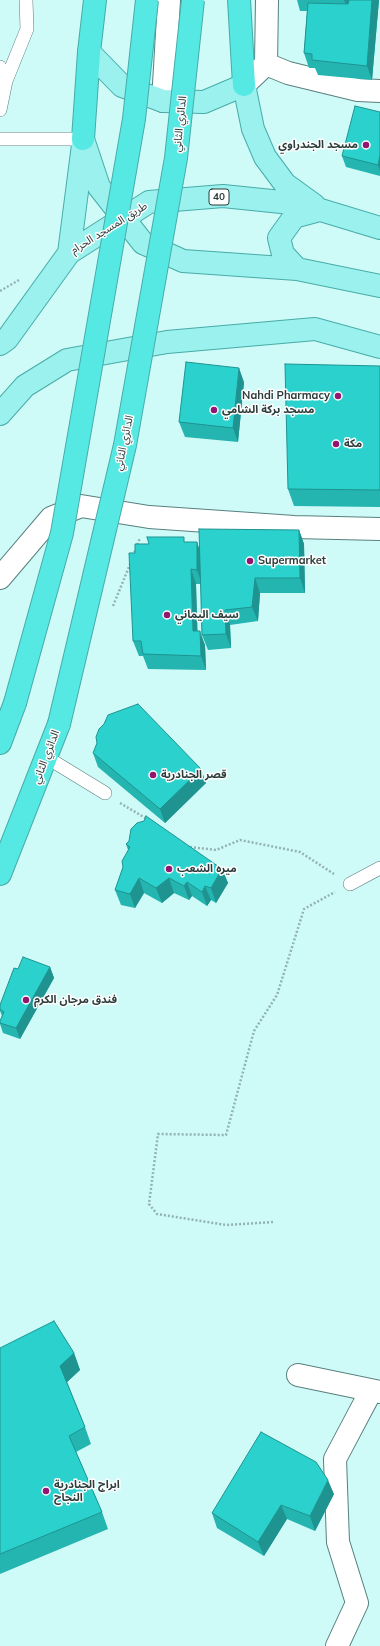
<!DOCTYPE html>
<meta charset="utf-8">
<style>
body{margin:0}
canvas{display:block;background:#cefaf8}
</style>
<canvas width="380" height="1646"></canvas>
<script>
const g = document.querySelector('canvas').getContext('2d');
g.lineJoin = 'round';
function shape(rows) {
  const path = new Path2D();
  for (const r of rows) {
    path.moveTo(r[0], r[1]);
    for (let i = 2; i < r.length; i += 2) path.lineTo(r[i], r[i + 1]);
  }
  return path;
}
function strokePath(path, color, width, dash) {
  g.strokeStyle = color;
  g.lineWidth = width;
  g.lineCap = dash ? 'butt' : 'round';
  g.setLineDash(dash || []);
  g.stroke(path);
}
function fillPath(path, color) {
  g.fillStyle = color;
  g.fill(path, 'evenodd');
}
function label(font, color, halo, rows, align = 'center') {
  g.font = font + ' Mulish,"Noto Sans Arabic",sans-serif';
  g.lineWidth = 3;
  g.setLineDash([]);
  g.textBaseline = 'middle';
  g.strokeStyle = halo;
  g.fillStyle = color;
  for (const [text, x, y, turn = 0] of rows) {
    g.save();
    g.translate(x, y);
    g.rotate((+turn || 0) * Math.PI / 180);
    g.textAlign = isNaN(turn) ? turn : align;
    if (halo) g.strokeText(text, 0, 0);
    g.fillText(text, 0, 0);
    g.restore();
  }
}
const service = shape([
 [0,67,6,81,0,110],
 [6,81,27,29,26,0],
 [0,139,83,139],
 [46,757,105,793],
 [350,884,380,868]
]);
const minor = shape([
 [266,64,267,0],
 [244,85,266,64,288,73,358,90,380,91],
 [163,101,169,0],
 [0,578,51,518,81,506,149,517,294,527,380,529],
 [298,1375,380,1392],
 [337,1646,357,1603,338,1542,335,1459,371,1391]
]);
const primary = shape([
 [89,52,122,86,163,101,204,102,244,85,253,129,265,157,285,184,314,205],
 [83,139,99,187,143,243,183,261,297,269,380,286],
 [69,253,83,145],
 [297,269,283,254,279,238,294,217,320,210],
 [0,344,7,339,69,253,149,202,223,196,301,204,380,228],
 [0,414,25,386,67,360,167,342,315,329,380,347]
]);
const motorway = shape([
 [239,0,244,85],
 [83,139,89,52,95,0],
 [0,743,15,703],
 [0,874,59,724]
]);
strokePath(service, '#57807e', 14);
strokePath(minor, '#57807e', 24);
strokePath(primary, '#47aca8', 24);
strokePath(motorway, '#47aca8', 24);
strokePath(shape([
 [0,291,19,280],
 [133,556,140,538],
 [113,606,131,562],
 [120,803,147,819],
 [190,847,216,850,240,840,300,852,334,874],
 [273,1222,226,1225,157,1214,149,1204,158,1134,226,1135,254,1031,277,995,304,909,335,892]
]), '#92b3b2', 2.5, [2, 2]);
strokePath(service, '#fff', 13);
strokePath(minor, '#fff', 22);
strokePath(primary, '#9af1ee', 22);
strokePath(motorway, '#56e8e3', 22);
const motorwayBridge = shape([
 [15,703,62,533,134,119,147,0],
 [59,724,125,445,176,158,193,0]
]);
strokePath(motorwayBridge, '#47aca8', 24, []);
strokePath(motorwayBridge, '#56e8e3', 22);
fillPath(shape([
 [297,0,379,0,372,80,318,75,315,68,309,68,304,53,307,11,300,11],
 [380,112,380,176,346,167,342,156],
 [380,366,380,507,294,506,288,489],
 [244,382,238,442,185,437,179,422],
 [299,530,304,544,305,593,260,593,258,621,230,625,231,648,208,650,202,635,201,584,196,584,197,631,205,645,206,670,148,669,143,656,139,656,133,641,135,553,186,542,197,542,199,550],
 [93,753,206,783,165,823,98,767],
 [126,844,222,869,228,883,216,903,211,900,207,906,192,896,189,900,174,893,162,903,144,893,135,908,121,905,115,890,123,867,128,850],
 [50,967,54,978,20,1039,3,1033,0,1024,0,1021,2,1016,0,1011,0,1005,18,969],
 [0,1348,74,1353,80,1370,67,1382,85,1427,91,1444,76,1452,102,1512,108,1529,0,1574],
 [334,1494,315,1531,287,1519,264,1556,217,1528,212,1513]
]), '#25b5b0');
fillPath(shape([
 [344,0,350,0,349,14],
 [372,0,379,0,372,80,367,66],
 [380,155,380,171,378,165],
 [239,368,244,382,238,442,233,428],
 [299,530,304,544,305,593,300,578],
 [197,542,202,557,202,584,197,570],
 [191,569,196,584,198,645,193,631],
 [255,578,260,593,258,621,252,607],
 [225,610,230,625,231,648,226,634],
 [200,631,205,645,206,670,201,656],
 [201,769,206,783,165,823,160,809],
 [222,869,228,883,216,903,211,888],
 [139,878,144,893,135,908,130,894],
 [169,878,174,893,162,903,156,888],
 [187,882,192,896,189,900,184,886],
 [205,886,211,900,207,906,202,892],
 [50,967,54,978,20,1039,16,1028],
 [74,1353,80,1370,66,1383,60,1366],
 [328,1480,334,1494,315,1531,310,1516],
 [281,1505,287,1519,264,1556,258,1542]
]), '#1e9390');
const building = shape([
 [349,0,372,0,367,66,312,60,312,54,304,53,308,3,348,4,349,0],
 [355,106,380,112,380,155,378,165,342,156,355,106],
 [186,362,239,368,233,428,179,422,186,362],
 [285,364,380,366,380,490,288,489,285,364],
 [199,529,299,530,300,578,255,578,252,607,225,610,226,634,202,635,199,529],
 [147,537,184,537,184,542,197,542,197,570,191,569,193,631,200,631,201,656,143,654,141,641,133,641,129,553,135,553,135,544,149,544,147,537],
 [138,704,201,769,160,809,93,753,97,743,96,737,99,729,104,724,108,715,138,704],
 [146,816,222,869,211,888,205,886,202,892,187,882,184,886,169,878,156,888,139,878,130,894,115,890,123,867,122,861,130,847,126,844,129,841,131,829,137,823,144,821,146,816],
 [23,957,50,967,16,1028,0,1023,0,1021,4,1012,0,1009,0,1005,14,968,18,969,23,957],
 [54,1321,74,1353,60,1366,85,1427,69,1436,102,1512,0,1554,0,1348,54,1321],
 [261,1432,316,1462,328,1480,310,1516,281,1505,258,1542,212,1513,261,1432]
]);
fillPath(building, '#2bd2cd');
strokePath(building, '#1e9390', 1);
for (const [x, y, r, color] of [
 [366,145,4,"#921571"],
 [338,396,4,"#921571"],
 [214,410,4,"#921571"],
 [336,444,4,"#921571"],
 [250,561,4,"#921571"],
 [167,615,4,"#921571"],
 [153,775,4,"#921571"],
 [169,869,4,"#921571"],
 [26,1000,4,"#921571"],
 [46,1491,4,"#921571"]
]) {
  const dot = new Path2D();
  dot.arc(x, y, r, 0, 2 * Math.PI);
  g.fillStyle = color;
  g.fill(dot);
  strokePath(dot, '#fdfdfd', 1.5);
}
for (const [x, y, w] of [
 [219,197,20]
]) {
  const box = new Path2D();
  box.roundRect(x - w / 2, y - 8, w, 16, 3);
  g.fillStyle = '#fdfdfd';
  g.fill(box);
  strokePath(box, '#2b3c3b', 1);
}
label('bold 10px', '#2b3c3b', null, [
 ["40",219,197]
]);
label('11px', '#2b3c3b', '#fdfdfd', [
 ["الدائري الثاني",180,124,-84],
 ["طريق المسجد الحرام",109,228,-32],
 ["الدائري الثاني",124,443,-78],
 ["الدائري الثاني",46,757,-69]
]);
label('bold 11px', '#2b3c3b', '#fdfdfd', [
 ["مسجد الجندراوي",358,145,"right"],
 ["Nahdi Pharmacy",330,396,"right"],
 ["مسجد بركة الشامي",222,410],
 ["مكة",344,444],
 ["Supermarket",258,561],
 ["سيف اليماني",175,615],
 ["قصر الجنادرية",161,775],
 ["ميره الشعب",177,869],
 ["فندق مرجان الكرم",34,1000],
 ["ابراج الجنادرية",54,1485],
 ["النجاح",54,1498]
], 'left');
</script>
